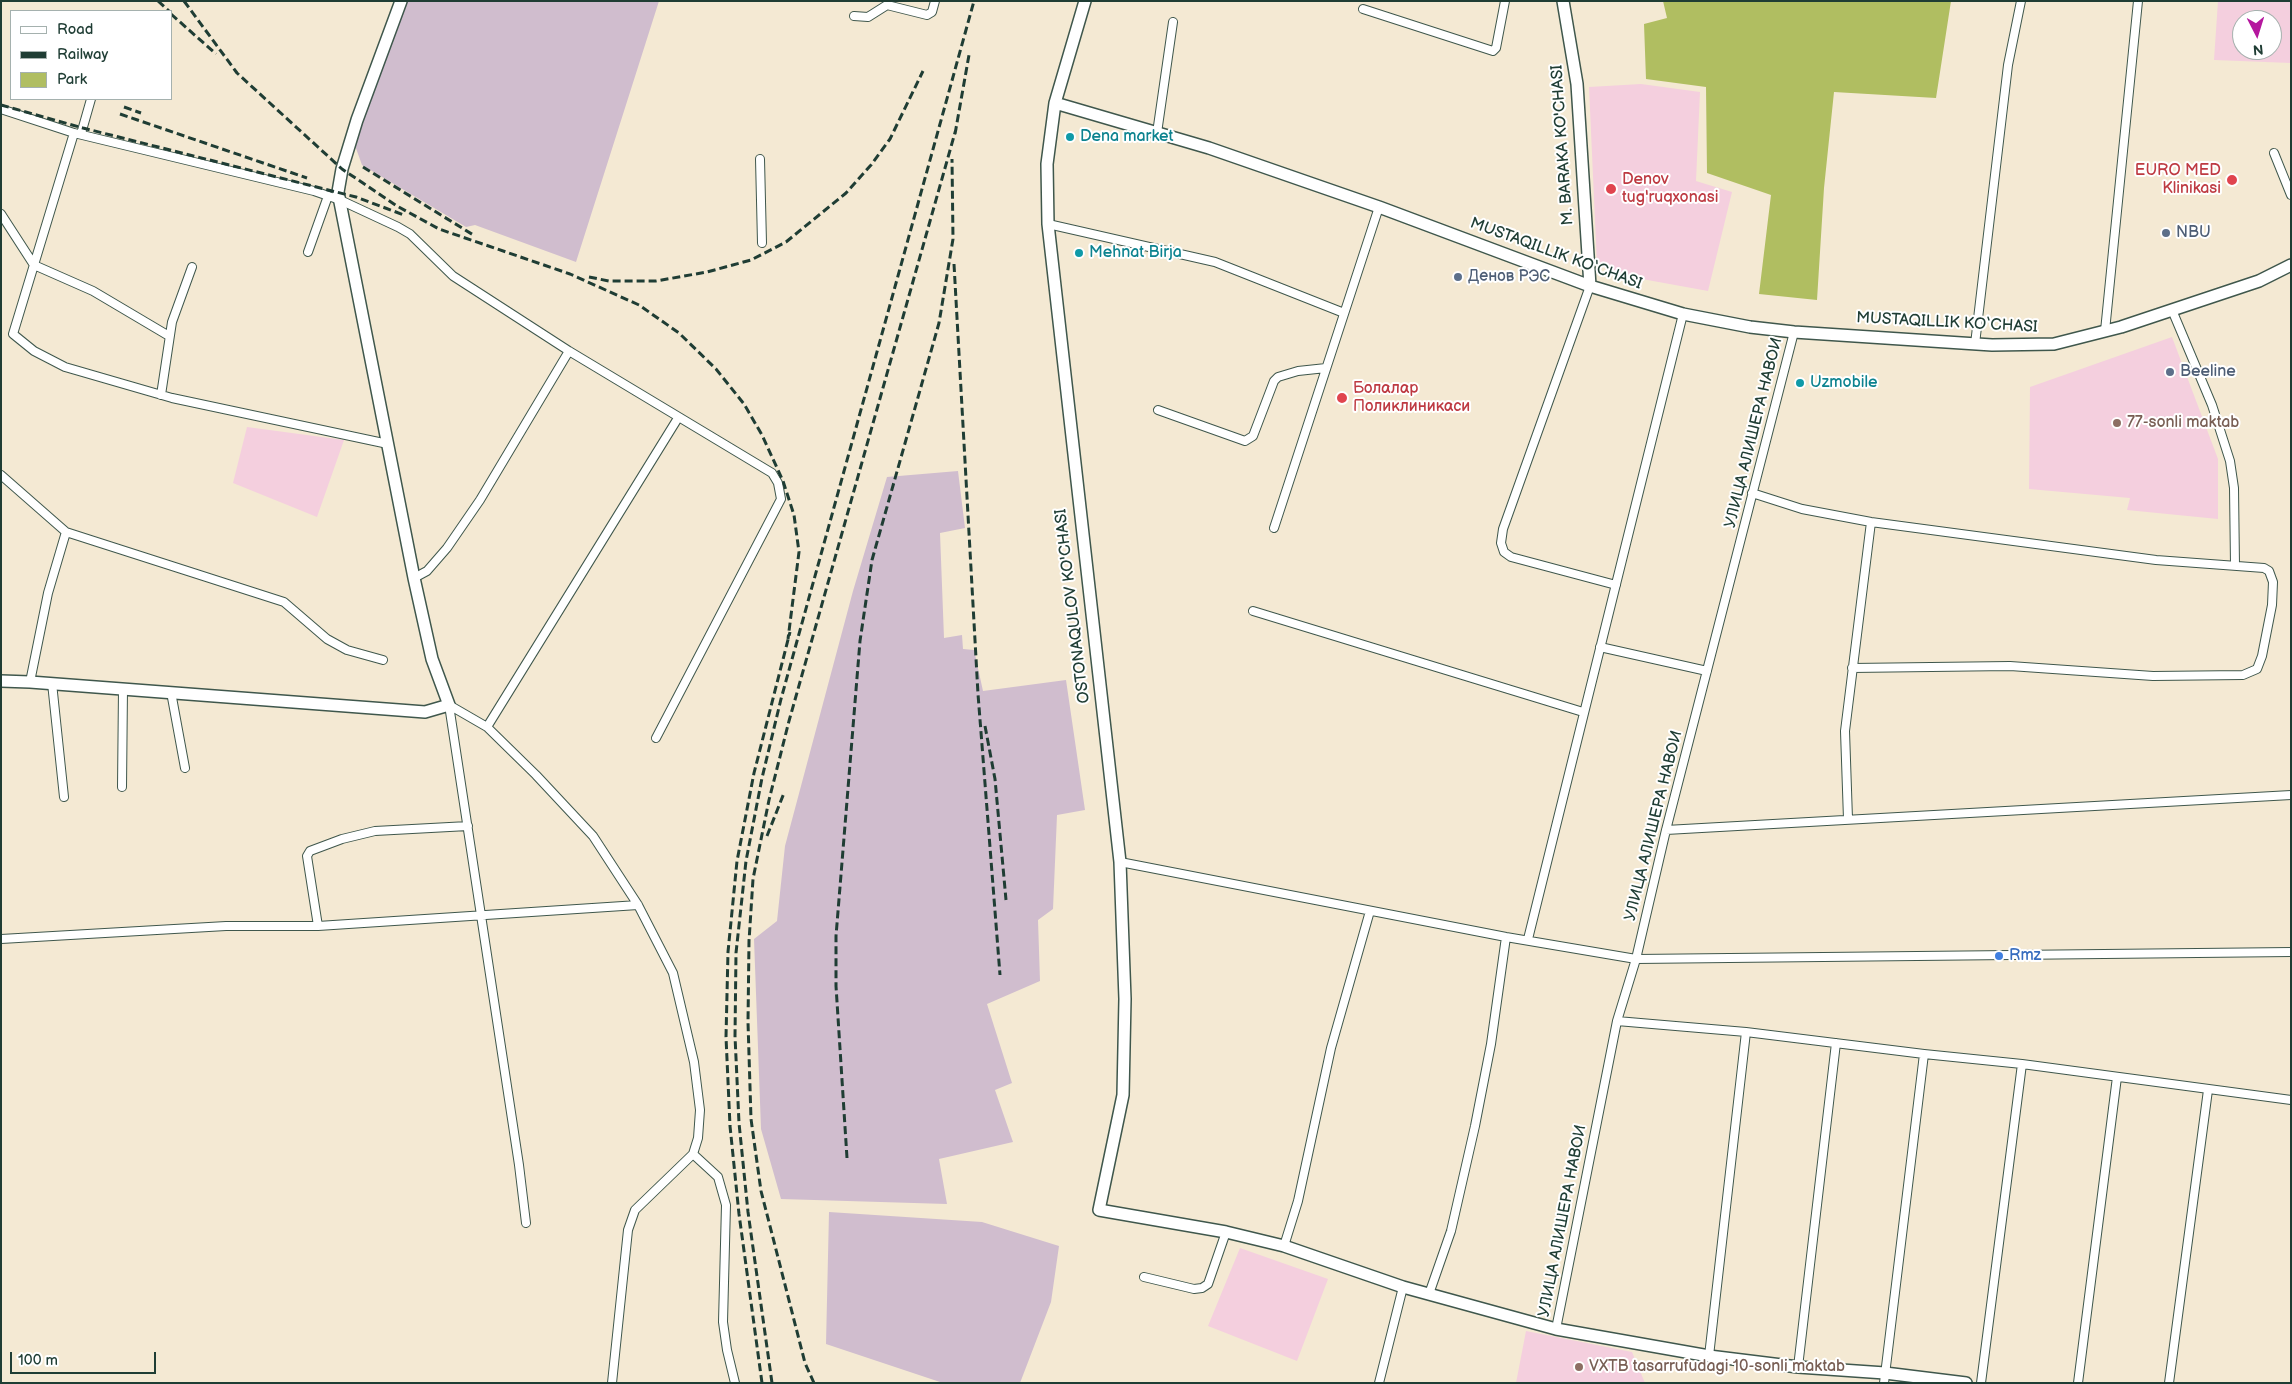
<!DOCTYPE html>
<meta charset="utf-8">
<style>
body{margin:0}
#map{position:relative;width:2292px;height:1384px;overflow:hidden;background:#f4e9d3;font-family:"Balsamiq Sans",sans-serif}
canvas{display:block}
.frame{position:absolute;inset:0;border:2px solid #1f3d34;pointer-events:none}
.legend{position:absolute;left:10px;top:10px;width:162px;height:90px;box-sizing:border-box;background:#fff;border:1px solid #a5b1ae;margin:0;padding:6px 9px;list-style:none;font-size:15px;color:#1f3d34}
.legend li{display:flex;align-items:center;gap:10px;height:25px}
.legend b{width:25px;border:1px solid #a5b1ae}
.north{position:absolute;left:2232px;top:10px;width:50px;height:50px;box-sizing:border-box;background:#fff;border:1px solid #a5b1ae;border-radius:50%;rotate:175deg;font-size:14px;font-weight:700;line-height:20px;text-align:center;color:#1f3d34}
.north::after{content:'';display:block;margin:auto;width:18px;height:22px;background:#b5179e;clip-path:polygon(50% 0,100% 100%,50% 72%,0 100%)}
.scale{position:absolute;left:10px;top:1352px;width:146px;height:22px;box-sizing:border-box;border:2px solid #1f3d34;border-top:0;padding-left:6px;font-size:15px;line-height:18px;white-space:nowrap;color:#1f3d34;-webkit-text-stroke:4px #fff;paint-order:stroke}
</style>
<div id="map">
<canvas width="2292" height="1384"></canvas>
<div class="frame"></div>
<ul class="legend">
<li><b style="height:6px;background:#fff"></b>Road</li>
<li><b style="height:6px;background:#1f3d34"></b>Railway</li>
<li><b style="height:14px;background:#b0be61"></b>Park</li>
</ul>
<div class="north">N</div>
<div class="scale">100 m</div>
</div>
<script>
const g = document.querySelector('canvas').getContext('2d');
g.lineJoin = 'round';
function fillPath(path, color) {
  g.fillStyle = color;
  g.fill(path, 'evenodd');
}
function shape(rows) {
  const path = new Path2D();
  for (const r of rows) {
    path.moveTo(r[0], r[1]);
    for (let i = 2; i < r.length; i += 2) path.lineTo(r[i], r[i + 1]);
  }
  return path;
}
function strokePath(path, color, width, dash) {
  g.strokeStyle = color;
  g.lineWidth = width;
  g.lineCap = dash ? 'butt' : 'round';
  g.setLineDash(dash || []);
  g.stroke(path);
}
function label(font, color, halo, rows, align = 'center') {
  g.font = font + ' "Balsamiq Sans",sans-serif';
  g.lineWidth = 4;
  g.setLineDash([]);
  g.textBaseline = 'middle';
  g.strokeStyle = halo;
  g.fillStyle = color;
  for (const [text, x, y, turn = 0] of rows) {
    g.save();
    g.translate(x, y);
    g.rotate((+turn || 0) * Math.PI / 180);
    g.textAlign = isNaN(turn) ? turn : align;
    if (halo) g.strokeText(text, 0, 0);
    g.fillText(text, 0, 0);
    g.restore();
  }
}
fillPath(shape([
 [2218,1,2291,1,2291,63,2214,60],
 [2242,20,2272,20,2272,50,2242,50],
 [1641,84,1700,92,1696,181,1732,192,1708,291,1642,279,1597,265,1589,87],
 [2172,337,2218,459,2218,519,2127,510,2130,498,2029,489,2030,387],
 [247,427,344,440,317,517,233,483],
 [1240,1248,1328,1279,1297,1361,1208,1326],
 [1526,1331,1632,1352,1645,1383,1516,1383]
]), '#f4cfde');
fillPath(shape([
 [406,1,659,1,576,262,475,225,466,227,362,165,353,140],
 [958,471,965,528,940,533,944,638,962,635,963,649,974,650,983,691,1066,680,1085,810,1057,815,1053,909,1038,920,1040,981,987,1004,1012,1083,995,1090,1013,1142,939,1159,947,1204,781,1199,761,1129,754,939,777,921,785,846,853,591,887,477],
 [829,1212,982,1222,1059,1246,1051,1302,1020,1383,943,1383,826,1344]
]), '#d0bdce');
fillPath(shape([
 [1663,1,1951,1,1936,98,1834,92,1824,188,1817,300,1759,294,1771,195,1707,173,1706,87,1646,79,1644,24,1667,18]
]), '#b0be61');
const street = shape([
 [1363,9,1493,51,1496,48,1505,1],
 [854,16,868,17,887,5,927,15,932,12,935,1],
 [1,109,74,133],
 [1157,133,1173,22],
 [81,134,91,99],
 [2274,153,2291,195],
 [760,159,762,243],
 [1,214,34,265,93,291,169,336],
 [1048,224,1215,262,1344,313],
 [308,252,328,196],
 [1590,286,1503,529,1501,543,1504,552,1511,557,1616,585],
 [2172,310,2212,405,2230,461,2234,488,2235,565],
 [2105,331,2138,1],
 [1975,344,2008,65,2021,1],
 [161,395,172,322,192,267],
 [1158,410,1245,441,1253,436,1274,381,1278,377,1298,371,1326,368],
 [388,444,172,398,65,367,34,351,13,334,74,133,314,191,340,200,398,227,410,234,453,276,569,351,772,473,778,483,781,499,656,738],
 [1,475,66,532,284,602,327,639,347,650,383,660],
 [1752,493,1802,509,1871,522,2156,560,2264,568,2269,571,2273,582,2272,605,2262,656,2257,669,2243,675,2153,676,2010,666,1852,668],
 [1274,528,1379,207],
 [414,578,427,571,447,548,480,500,569,351],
 [1253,611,1583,712],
 [1600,647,1707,671],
 [30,682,48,593,66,532],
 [52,683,64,797],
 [171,692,185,768],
 [449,705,487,727,536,775,593,836,638,905,673,973,694,1062,700,1110,698,1138,693,1154,635,1210,628,1230,612,1383],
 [449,705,519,1165,526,1223],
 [487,727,678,418],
 [122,787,123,689],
 [1848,819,1845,731,1871,522],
 [1666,830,2291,795],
 [1120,862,1506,937,1636,959,2291,952],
 [318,926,307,856,310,851,342,839,375,831,468,826],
 [1,939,226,926,318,926,638,905],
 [1528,939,1683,314],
 [1617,1021,1746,1032,1924,1054,2022,1064,2291,1100],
 [693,1154,718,1177,726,1205,723,1322,727,1350,735,1383],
 [1284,1246,1298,1201,1331,1048,1370,911],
 [1144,1277,1194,1289,1202,1288,1208,1284,1226,1232],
 [1429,1294,1451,1231,1475,1126,1491,1044,1506,937],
 [1556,1329,1617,1021,1636,959,1666,830,1794,332],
 [1709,1356,1746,1032],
 [1798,1367,1836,1043],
 [1379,1383,1403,1287],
 [1884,1383,1924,1054],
 [1981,1383,2022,1064],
 [2078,1383,2117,1077],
 [2169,1383,2208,1090]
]);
const secondary = shape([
 [1085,1,1055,103,1047,164,1048,224,1120,862,1125,999,1123,1095,1099,1210,1226,1232,1284,1246,1403,1287,1556,1329,1709,1356,1798,1367,1885,1373,1966,1383],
 [1563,1,1577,84,1590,286],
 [1055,103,1209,148,1379,207,1590,286,1683,314,1750,327,1794,332,1992,345,2054,344,2121,327,2259,281,2291,265],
 [1,681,30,682,425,712,449,705,432,659,414,578,338,192,342,169,357,120,401,1]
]);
strokePath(street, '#3f574c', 10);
strokePath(secondary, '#3f574c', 14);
strokePath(street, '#fff', 8);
strokePath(secondary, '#fff', 11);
strokePath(shape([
 [158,1,169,11],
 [184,1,237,73,342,169,397,206,439,229,570,274,639,305,679,333,716,369,744,404,762,435,783,481,794,515,799,552,788,639],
 [171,14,216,54],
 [1,105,83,128,356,197,404,215],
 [124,107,141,113],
 [120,114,307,178],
 [955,134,969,55],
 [363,167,475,236],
 [954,264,978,694,1000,975],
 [589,277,609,281,656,281,707,272,751,260,786,242,846,193,871,165,890,139,923,71],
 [985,726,995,779,1006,900],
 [767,836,784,793],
 [847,1158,836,986,836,936,860,641,872,560,939,323,953,239,952,159],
 [762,1383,739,1214,730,1126,726,1037,728,952,737,861,754,773,790,632],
 [772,1383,748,1212,739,1123,735,1036,736,953,746,861,762,778,781,699,974,1],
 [814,1383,805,1363,761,1191,751,1119,748,1022,749,941,753,879,769,800,789,721,956,129]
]), '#1f3d34', 3, [8, 4]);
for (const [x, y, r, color] of [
 [1070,137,5,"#0f9aa8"],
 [2232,180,6,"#e0444e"],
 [1611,189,6,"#e0444e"],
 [2166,233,5,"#5c6f8a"],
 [1079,253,5,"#0f9aa8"],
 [1458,277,5,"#5c6f8a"],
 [2170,372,5,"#5c6f8a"],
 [1800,383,5,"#0f9aa8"],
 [1342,398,6,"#e0444e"],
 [2117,423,5,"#8d6e63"],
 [1999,956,5,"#3f7fe0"],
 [1579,1367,5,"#8d6e63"]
]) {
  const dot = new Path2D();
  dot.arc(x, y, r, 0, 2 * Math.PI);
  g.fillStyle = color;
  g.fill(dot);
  strokePath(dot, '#fff', 2);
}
label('16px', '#0d838f', '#fff', [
 ["Dena market",1080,137],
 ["Mehnat Birja",1089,253],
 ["Uzmobile",1810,383]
], 'left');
label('16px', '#1f3d34', '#fff', [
 ["M. BARAKA KO'CHASI",1563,145,-94],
 ["MUSTAQILLIK KO‘CHASI",1556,254,20],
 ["MUSTAQILLIK KO‘CHASI",1947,323,3],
 ["УЛИЦА АЛИШЕРА НАВОИ",1754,433,-76],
 ["OSTONAQULOV KO'CHASI",1073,606,-97],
 ["УЛИЦА АЛИШЕРА НАВОИ",1654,826,-76],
 ["УЛИЦА АЛИШЕРА НАВОИ",1563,1221,-79]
]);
label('16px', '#be3a42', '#fff', [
 ["EURO MED",2221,171,"right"],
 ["Klinikasi",2221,189,"right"],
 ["Denov",1622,180],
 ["tug'ruqxonasi",1622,198],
 ["Болалар",1353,389],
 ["Поликлиникаси",1353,407]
], 'left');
label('16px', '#4e5e75', '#fff', [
 ["NBU",2176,233],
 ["Денов РЭС",1468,277],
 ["Beeline",2180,372]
], 'left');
label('16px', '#785e54', '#fff', [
 ["77-sonli maktab",2127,423],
 ["VXTB tasarrufudagi 10-sonli maktab",1589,1367]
], 'left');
label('16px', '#366cbe', '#fff', [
 ["Rmz",2009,956]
], 'left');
</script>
